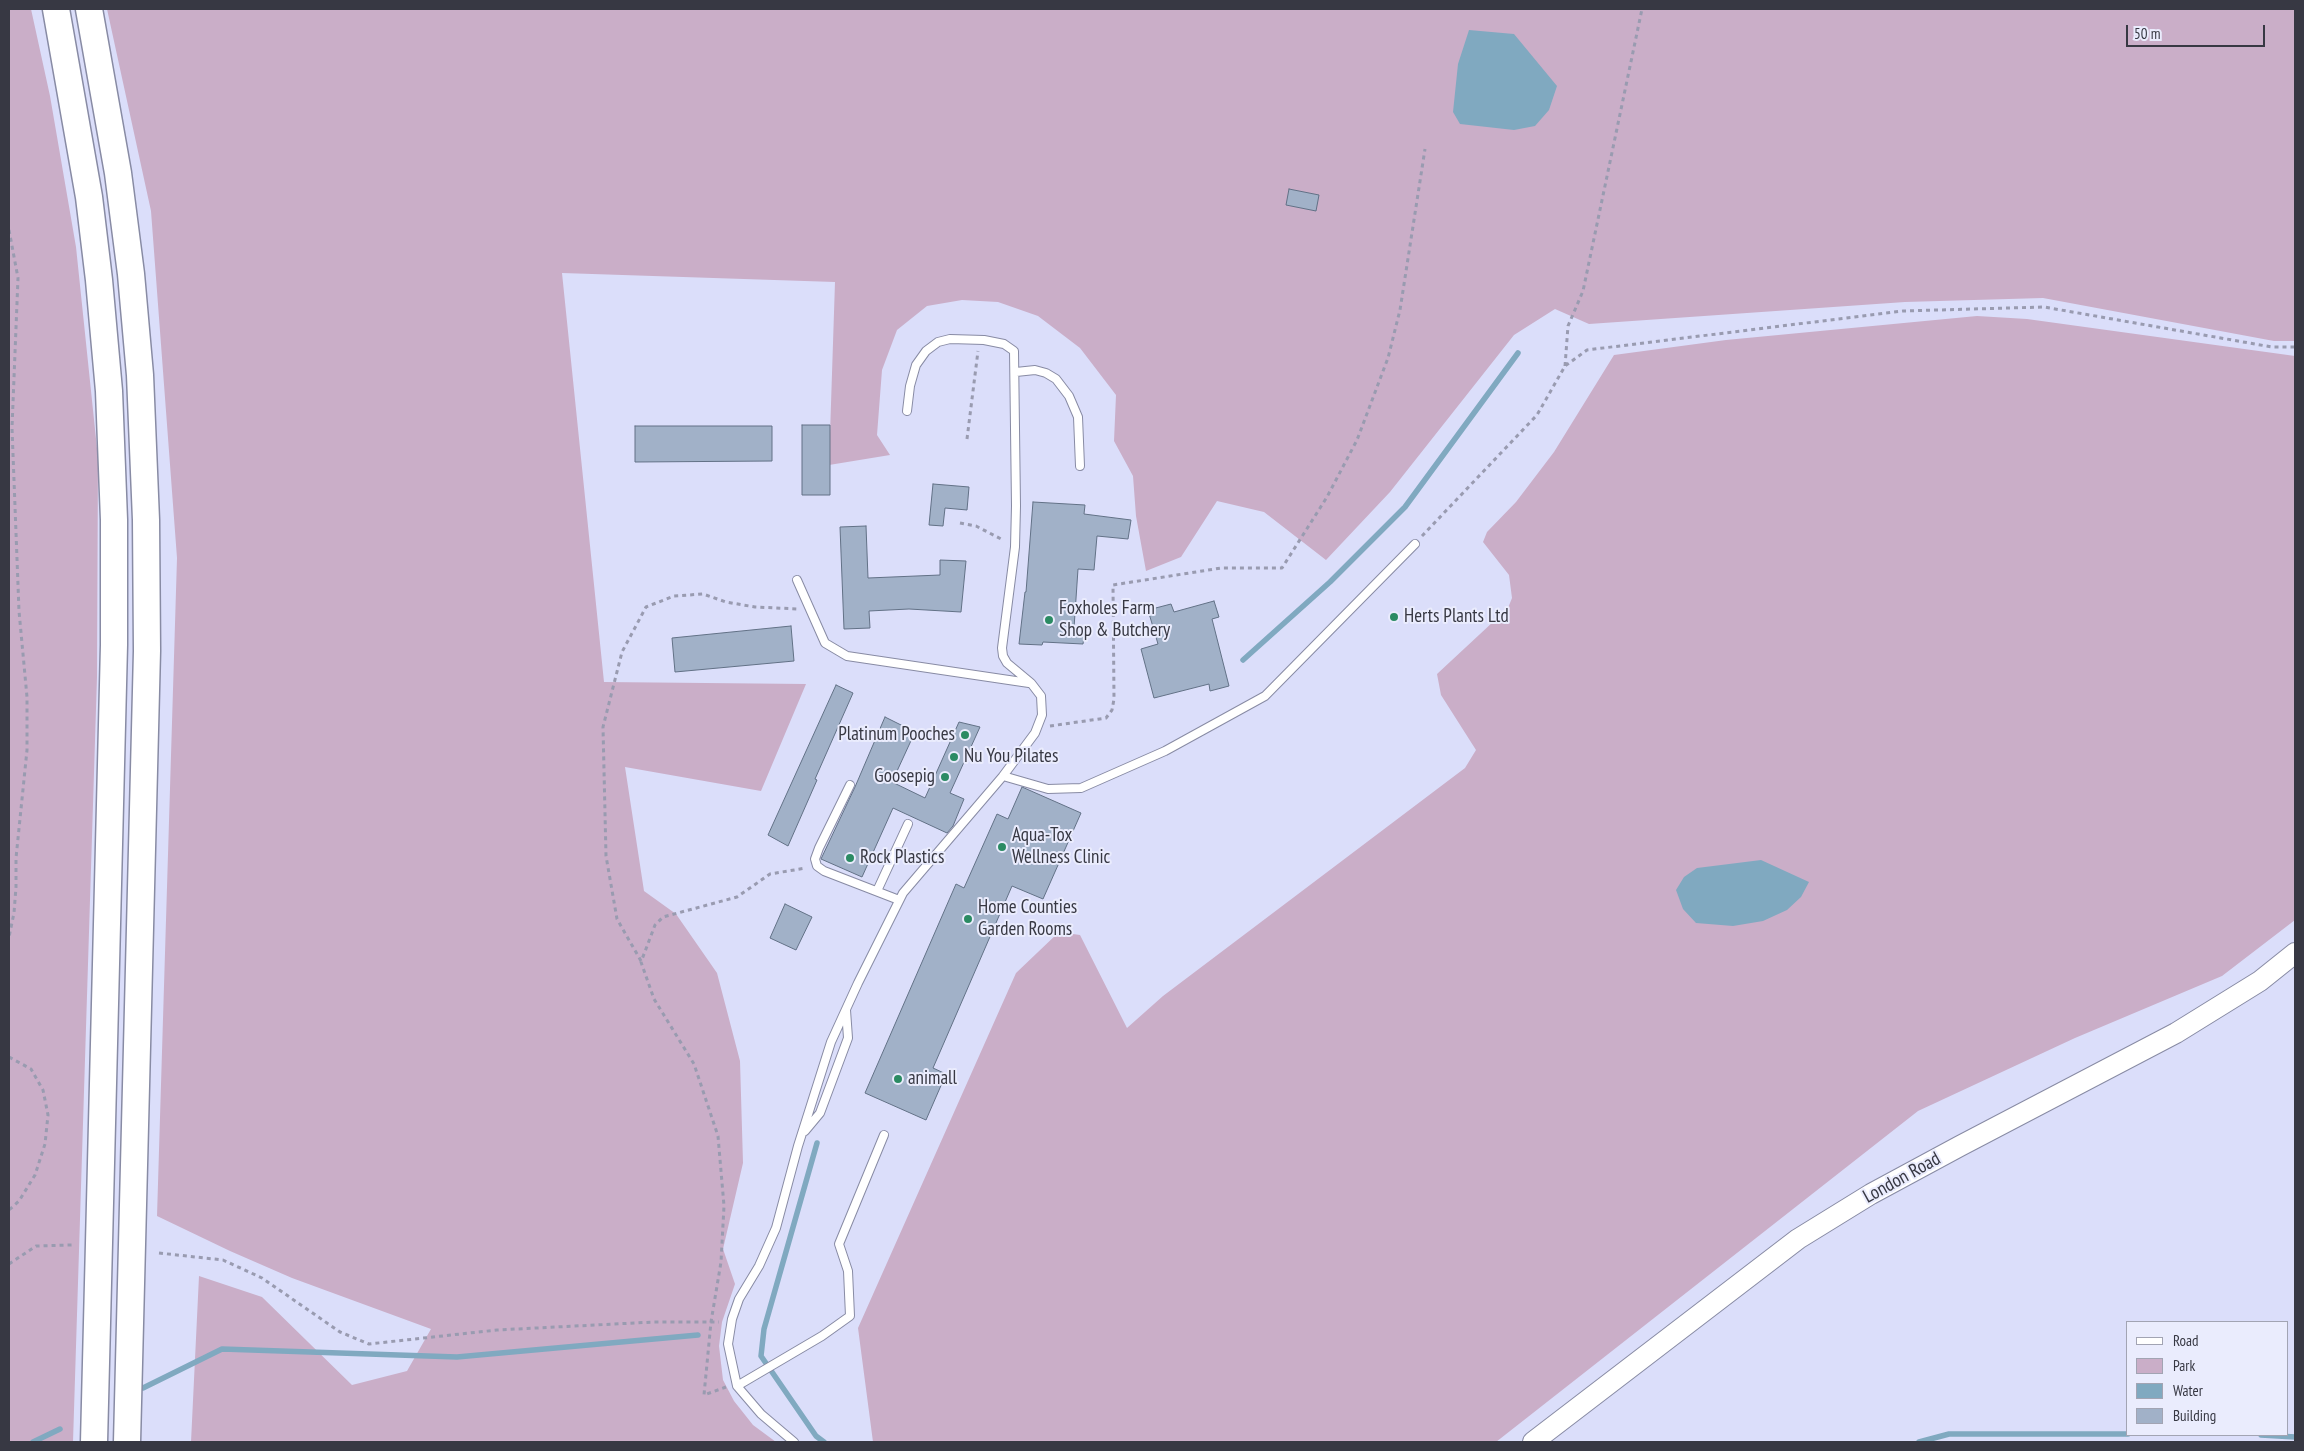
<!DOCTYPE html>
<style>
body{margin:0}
#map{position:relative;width:2304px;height:1451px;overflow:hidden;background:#dbdefa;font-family:"PT Sans Narrow",sans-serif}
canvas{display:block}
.frame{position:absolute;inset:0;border:10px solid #373843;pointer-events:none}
.legend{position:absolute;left:2126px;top:1321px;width:162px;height:115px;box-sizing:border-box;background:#eaecfd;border:1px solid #a2a4b3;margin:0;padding:6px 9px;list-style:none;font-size:15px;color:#373843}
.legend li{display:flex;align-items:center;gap:10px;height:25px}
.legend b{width:25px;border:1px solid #a2a4b3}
.scale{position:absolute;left:2126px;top:25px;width:139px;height:22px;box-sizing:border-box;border:2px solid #373843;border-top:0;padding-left:6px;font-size:15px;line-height:18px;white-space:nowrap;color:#373843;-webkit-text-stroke:4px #eaecfd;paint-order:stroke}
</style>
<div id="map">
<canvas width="2304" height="1451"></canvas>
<div class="frame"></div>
<ul class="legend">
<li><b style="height:6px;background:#fff"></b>Road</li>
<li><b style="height:14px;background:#caaec8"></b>Park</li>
<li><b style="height:14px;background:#80a9c0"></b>Water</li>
<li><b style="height:14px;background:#a1b1c8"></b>Building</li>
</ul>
<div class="scale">50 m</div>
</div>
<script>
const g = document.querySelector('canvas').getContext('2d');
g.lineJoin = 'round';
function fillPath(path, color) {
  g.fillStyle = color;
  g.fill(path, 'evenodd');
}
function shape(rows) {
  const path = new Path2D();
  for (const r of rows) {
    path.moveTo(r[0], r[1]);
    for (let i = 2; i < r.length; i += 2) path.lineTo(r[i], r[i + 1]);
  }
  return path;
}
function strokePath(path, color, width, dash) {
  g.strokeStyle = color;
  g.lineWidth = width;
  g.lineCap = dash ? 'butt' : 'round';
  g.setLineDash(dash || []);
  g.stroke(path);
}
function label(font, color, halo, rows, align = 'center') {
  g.font = font + ' "PT Sans Narrow",sans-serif';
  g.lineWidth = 4;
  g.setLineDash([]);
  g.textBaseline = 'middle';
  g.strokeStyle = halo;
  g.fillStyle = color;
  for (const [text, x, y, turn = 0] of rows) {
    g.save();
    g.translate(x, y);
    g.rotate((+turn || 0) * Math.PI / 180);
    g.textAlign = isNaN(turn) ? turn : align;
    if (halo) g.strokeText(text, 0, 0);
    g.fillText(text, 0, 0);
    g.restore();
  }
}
fillPath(shape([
 [9,9,31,9,50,96,76,247,98,458,97,677,73,1442,9,1442],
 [107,9,2295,9,2295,341,2274,341,2043,298,1905,302,1589,324,1555,309,1514,335,1390,492,1326,560,1264,512,1217,501,1181,557,1146,571,1136,516,1133,476,1114,441,1116,395,1080,348,1038,316,998,302,962,300,927,306,897,330,882,370,877,435,890,455,829,465,835,282,562,273,604,682,806,684,761,791,625,767,644,891,676,914,717,973,740,1061,743,1163,723,1249,735,1284,722,1322,719,1346,723,1380,734,1401,753,1425,776,1442,191,1442,199,1276,262,1297,352,1385,407,1371,431,1329,292,1278,230,1251,157,1216,177,558,151,211],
 [1977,316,2027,319,2295,356,2295,920,2222,976,2075,1038,1918,1111,1496,1442,873,1442,858,1328,1016,973,1059,932,1080,935,1127,1028,1163,996,1465,768,1476,750,1441,695,1437,674,1508,608,1512,598,1509,575,1483,542,1487,532,1516,502,1554,452,1614,355,1726,340]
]), '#caaec8');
fillPath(shape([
 [1469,30,1514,34,1557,86,1549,110,1535,126,1514,130,1460,124,1453,112,1458,64],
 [1761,860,1809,882,1801,897,1787,910,1763,921,1733,926,1696,923,1683,909,1676,890,1684,877,1697,868]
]), '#80a9c0');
strokePath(shape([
 [1243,660,1330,582,1405,507,1518,353],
 [817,1143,764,1329,761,1356,816,1436,824,1442],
 [143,1388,222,1349,457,1357,698,1335],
 [2261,1435,2295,1437],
 [33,1442,60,1429],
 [1919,1442,1949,1434,2128,1434]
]), '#80a9c0', 5.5);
const building = shape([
 [1289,189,1319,195,1316,211,1286,205,1289,189],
 [802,425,830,425,830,495,802,495,802,425],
 [635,426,772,426,772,461,635,462,635,426],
 [933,484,969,487,967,510,945,508,943,526,929,525,933,484],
 [1033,502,1085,505,1084,514,1131,520,1128,539,1097,536,1094,570,1078,569,1074,628,1085,630,1083,644,1043,642,1042,645,1019,644,1025,592,1026,592,1033,502],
 [866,526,868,578,940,575,940,560,966,561,961,612,909,609,869,611,870,628,844,629,840,527,866,526],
 [1214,601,1219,617,1212,619,1229,686,1210,691,1209,684,1154,698,1141,649,1158,644,1148,610,1171,604,1174,612,1214,601],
 [791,626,794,661,675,672,672,638,791,626],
 [836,685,853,693,815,779,817,780,788,846,768,835,836,685],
 [885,717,915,732,892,782,925,798,959,722,980,727,950,793,964,799,953,826,947,833,893,808,862,877,821,859,855,787,885,717],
 [1022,787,1081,813,1043,899,1012,886,933,1068,946,1074,926,1120,865,1093,956,884,964,888,997,814,1008,819,1022,787],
 [785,904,812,917,796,950,770,938,785,904]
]);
fillPath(building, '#a1b1c8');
strokePath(building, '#627186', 1);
const lane = shape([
 [1016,372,1035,370,1046,373,1056,379,1069,396,1078,417,1080,466],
 [907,411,910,386,916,365,926,351,938,342,950,339,984,340,1004,344,1014,351,1016,506,1015,547,1002,648,1003,656,1007,663,1031,683,1041,696,1042,715,1035,733,1003,776],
 [797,580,825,643,847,656,1029,683],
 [850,785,819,848,815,859,817,866,824,871,899,900],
 [877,891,908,824],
 [805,1131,820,1113,848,1038,846,1010],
 [737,1386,822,1336,850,1316,848,1271,839,1244,884,1135],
 [794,1442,761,1414,737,1386,728,1344,732,1319,739,1299,759,1266,776,1228,798,1146,831,1042,858,983,903,893,1003,776,1048,789,1081,788,1165,751,1265,696,1415,544]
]);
const secondary = shape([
 [1533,1442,1798,1239,1871,1194,1960,1146,2176,1033,2260,981,2295,953]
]);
const highway = shape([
 [56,9,89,197,99,280,109,391,114,520,114,645,94,1442],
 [89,9,118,173,131,274,140,375,146,520,147,651,127,1442]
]);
strokePath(lane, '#888ba4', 10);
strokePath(secondary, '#888ba4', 22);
strokePath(highway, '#888ba4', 29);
strokePath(shape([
 [9,230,18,278,12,428,19,611,27,697,27,750,16,858,16,887,14,913,9,937],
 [1565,366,1568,326,1583,291,1642,9],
 [967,439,978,351],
 [960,523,976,526,1003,540],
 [1422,536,1537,415,1565,366,1587,350,1903,311,2044,307,2272,347,2295,347],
 [1050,726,1106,718,1112,710,1114,699,1113,585,1221,568,1282,568,1327,497,1357,440,1388,358,1400,310,1425,149],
 [641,961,617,919,606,856,603,727,622,652,646,607,674,596,703,594,726,602,755,607,798,609],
 [9,1057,31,1069,43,1090,48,1115,45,1144,35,1175,19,1201,9,1210],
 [159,1253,223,1260,262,1278,340,1332,369,1344,497,1330,654,1322,719,1322],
 [9,1264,36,1246,72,1245],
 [726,1387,704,1395,711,1322,721,1262,724,1206,718,1136,694,1064,654,999,641,962,655,925,663,917,737,897,770,874,806,868]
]), '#999bb0', 3, [4, 4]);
strokePath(lane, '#fff', 8);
strokePath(secondary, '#fff', 20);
strokePath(highway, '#fff', 26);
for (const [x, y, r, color] of [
 [1394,617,5,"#2b8b63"],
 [1049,620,5,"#2b8b63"],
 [965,735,5,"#2b8b63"],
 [954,757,5,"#2b8b63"],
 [945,777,5,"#2b8b63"],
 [1002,847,5,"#2b8b63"],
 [850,858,5,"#2b8b63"],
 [968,919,5,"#2b8b63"],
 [898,1079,5,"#2b8b63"]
]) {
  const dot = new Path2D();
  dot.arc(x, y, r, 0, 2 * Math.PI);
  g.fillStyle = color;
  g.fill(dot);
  strokePath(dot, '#eaecfd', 2);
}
label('19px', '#373843', '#eaecfd', [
 ["Foxholes Farm",1059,609],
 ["Shop & Butchery",1059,631],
 ["Herts Plants Ltd",1404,617],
 ["Platinum Pooches",955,735,"right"],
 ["Nu You Pilates",964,757],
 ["Goosepig",935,777,"right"],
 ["Aqua-Tox",1012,836],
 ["Wellness Clinic",1012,858],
 ["Rock Plastics",860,858],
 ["Home Counties",978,908],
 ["Garden Rooms",978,930],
 ["animall",908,1079]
], 'left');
label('19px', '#373843', '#eaecfd', [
 ["London Road",1902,1178,-29]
]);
</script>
